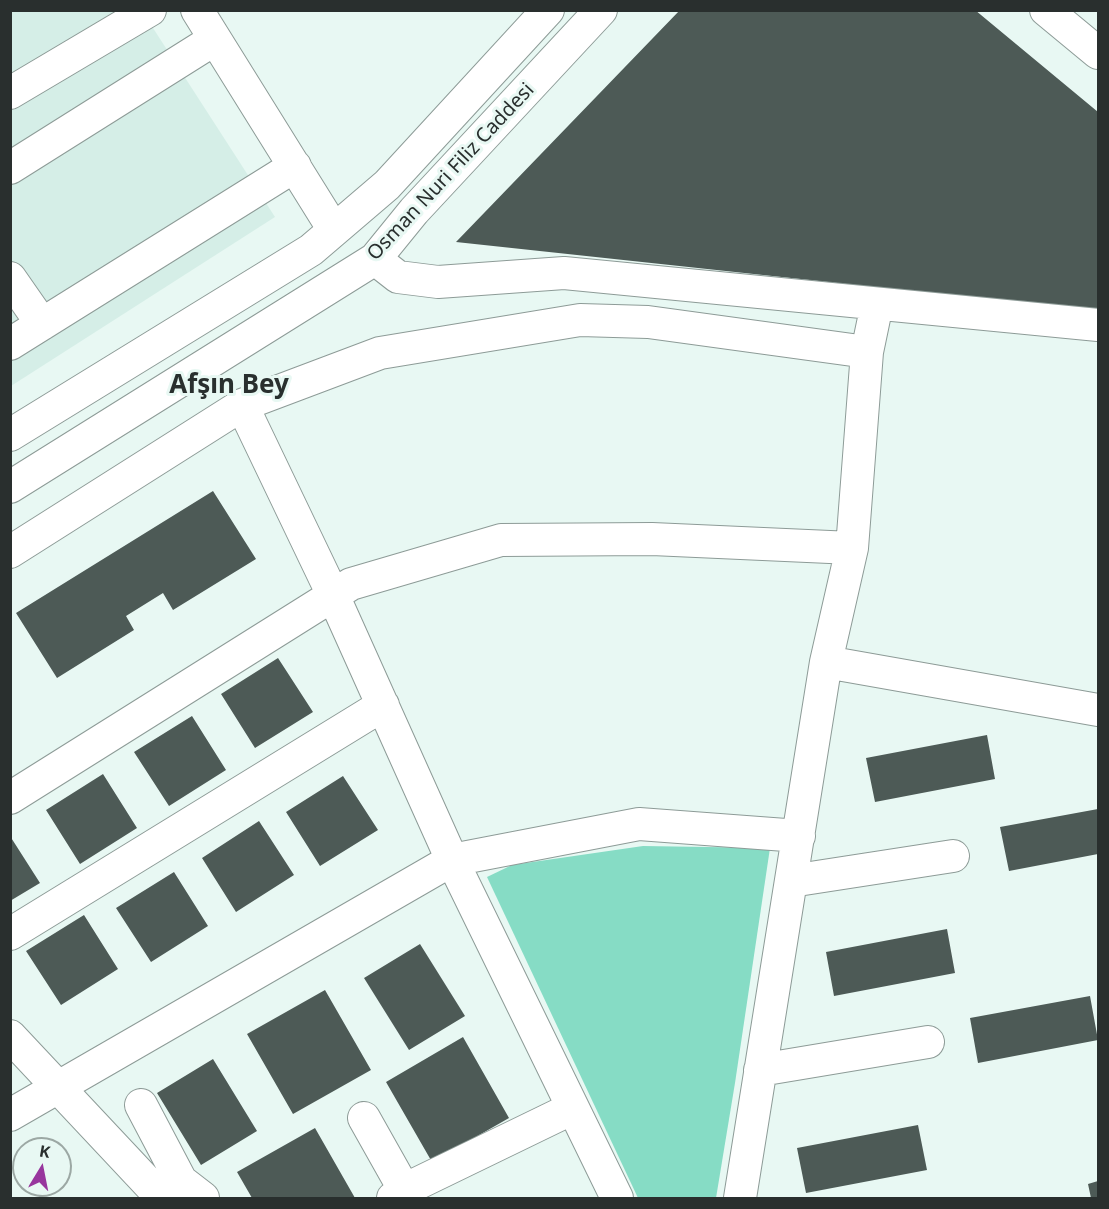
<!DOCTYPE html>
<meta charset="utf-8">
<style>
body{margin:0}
#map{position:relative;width:1109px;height:1209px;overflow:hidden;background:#e8f8f3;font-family:"Noto Sans",sans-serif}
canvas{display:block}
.frame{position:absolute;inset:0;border:12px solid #292f2e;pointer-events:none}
.north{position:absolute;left:12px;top:1137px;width:60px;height:60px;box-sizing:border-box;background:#e8f8f3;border:2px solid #9ca8a4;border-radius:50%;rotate:10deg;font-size:16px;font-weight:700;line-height:24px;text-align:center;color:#292f2e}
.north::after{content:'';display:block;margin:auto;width:21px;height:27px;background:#97369d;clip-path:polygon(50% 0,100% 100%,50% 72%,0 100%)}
</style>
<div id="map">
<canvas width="1109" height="1209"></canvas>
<div class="frame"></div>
<div class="north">K</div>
</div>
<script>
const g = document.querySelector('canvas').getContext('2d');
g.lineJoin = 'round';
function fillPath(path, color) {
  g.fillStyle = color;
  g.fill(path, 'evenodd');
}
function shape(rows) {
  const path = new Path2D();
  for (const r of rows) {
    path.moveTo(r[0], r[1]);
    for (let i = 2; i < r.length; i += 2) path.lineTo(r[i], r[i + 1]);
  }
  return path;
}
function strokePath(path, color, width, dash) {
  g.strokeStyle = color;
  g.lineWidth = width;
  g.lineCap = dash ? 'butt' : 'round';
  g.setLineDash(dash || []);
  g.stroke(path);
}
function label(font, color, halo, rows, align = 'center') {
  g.font = font + ' "Noto Sans",sans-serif';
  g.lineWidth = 6;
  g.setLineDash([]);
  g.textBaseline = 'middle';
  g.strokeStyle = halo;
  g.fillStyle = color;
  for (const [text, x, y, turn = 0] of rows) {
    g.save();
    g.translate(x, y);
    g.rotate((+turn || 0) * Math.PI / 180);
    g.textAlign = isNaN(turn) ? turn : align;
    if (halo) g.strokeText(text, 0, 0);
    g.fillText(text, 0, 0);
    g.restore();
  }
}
fillPath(shape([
 [11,11,142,11,275,217,11,386]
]), '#d5eee7');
fillPath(shape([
 [643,846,770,848,735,1083,716,1198,638,1198,487,877,512,865]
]), '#86dcc5');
fillPath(shape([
 [680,10,975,10,1098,112,1098,311,456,242],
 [213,491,256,559,173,610,163,593,126,616,134,630,57,678,16,613],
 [278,658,313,712,255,748,221,694],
 [192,716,226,770,169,806,134,752],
 [987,735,995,779,875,802,866,758],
 [103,774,137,828,80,864,46,810],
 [343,776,378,830,320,866,286,812],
 [1098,809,1098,854,1009,871,1000,827],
 [259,821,294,875,236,912,202,858],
 [10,836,40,883,10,901],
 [174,872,208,926,151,962,116,908],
 [84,915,118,969,61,1005,26,951],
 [947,929,955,973,834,996,826,952],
 [420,944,465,1016,409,1050,364,978],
 [325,990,371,1070,293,1114,247,1034],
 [1090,996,1098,1040,978,1063,970,1018],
 [463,1037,509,1118,432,1162,386,1082],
 [213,1059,257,1131,201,1165,157,1093],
 [918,1125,927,1170,806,1193,797,1148],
 [315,1128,355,1198,252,1198,237,1172],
 [1098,1181,1098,1198,1091,1198,1088,1184]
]), '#4d5a56');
const minor = shape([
 [197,10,334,230],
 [1046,10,1098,53],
 [10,93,150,10],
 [10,168,215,39],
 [375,259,398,277,438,282,564,273,1098,325],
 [10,278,42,324],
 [10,344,295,166],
 [242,405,333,595,452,860,617,1198],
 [10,435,311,250,387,185,548,10],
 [10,487,375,259,414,211,601,10],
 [10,552,242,405,380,353,580,320,648,322,867,352],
 [826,662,1098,710],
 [10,798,351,584,501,540,652,539,852,548],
 [791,881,953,856],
 [10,934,383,705],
 [10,1036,162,1198],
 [760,1070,928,1042],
 [141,1105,181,1181,203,1198],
 [10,1115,452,860,639,824,799,836],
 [364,1118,409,1198],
 [393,1198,404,1190,573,1108],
 [740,1198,826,662,852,548,867,352,877,304]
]);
strokePath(minor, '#8d9b97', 34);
strokePath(minor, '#fff', 32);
label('20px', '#292f2e', '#e8f8f3', [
 ["Osman Nuri Filiz Caddesi",451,172,-47]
]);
label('bold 26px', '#292f2e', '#e8f8f3', [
 ["Afşın Bey",229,386]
]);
</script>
